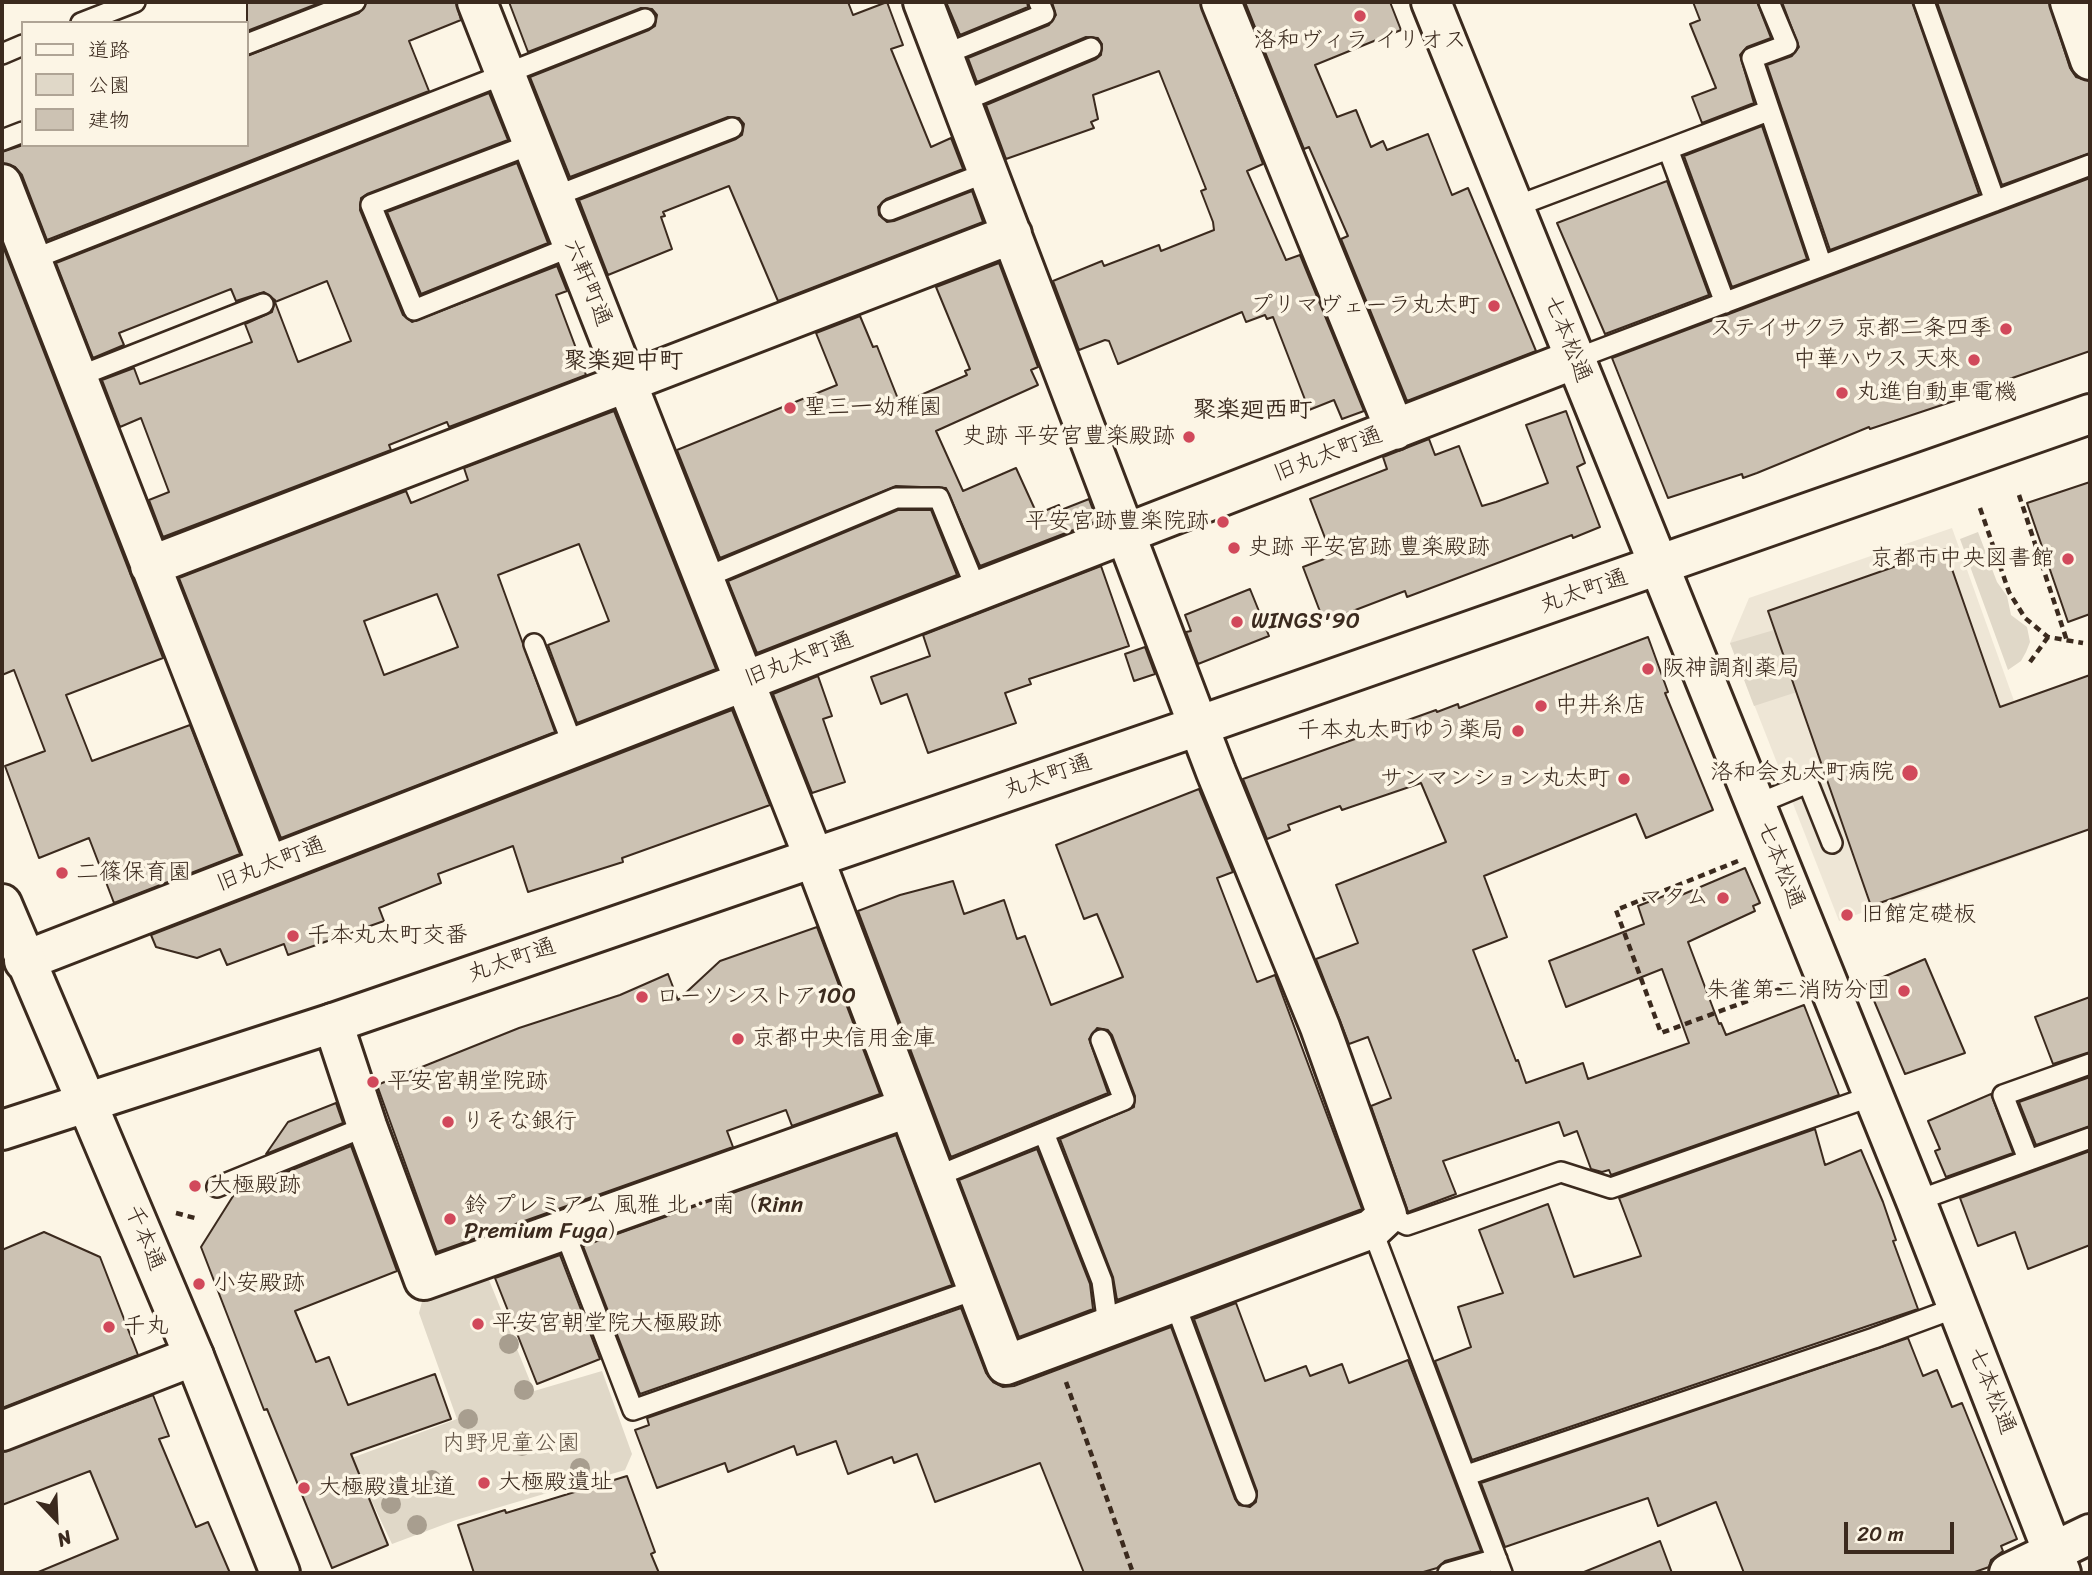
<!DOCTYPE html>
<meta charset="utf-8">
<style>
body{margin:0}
#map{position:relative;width:2092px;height:1575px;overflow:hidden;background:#fcf5e5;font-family:Sriracha,"Klee One",sans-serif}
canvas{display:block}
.frame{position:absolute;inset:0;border:4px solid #3b2a1e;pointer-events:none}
.legend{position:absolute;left:21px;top:21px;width:228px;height:126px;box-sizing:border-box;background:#fcf5e5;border:2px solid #afa495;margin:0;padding:9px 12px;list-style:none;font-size:21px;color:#3b2a1e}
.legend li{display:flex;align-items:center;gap:14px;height:35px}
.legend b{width:35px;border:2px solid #afa495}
.north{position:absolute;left:21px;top:1484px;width:70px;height:70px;-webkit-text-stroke:5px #fcf5e5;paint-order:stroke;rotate:157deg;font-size:19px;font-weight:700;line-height:28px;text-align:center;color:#3b2a1e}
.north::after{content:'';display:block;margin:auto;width:24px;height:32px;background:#3b2a1e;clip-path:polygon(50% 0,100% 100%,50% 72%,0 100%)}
.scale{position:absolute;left:1844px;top:1522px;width:110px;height:32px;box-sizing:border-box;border:4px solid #3b2a1e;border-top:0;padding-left:9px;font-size:21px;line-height:24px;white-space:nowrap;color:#3b2a1e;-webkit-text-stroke:5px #fcf5e5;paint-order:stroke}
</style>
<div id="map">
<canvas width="2092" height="1575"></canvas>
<div class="frame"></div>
<ul class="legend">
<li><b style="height:9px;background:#fcf5e5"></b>道路</li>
<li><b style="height:19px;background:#e0d8c8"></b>公園</li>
<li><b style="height:19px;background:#ccc2b3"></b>建物</li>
</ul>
<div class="north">N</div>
<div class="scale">20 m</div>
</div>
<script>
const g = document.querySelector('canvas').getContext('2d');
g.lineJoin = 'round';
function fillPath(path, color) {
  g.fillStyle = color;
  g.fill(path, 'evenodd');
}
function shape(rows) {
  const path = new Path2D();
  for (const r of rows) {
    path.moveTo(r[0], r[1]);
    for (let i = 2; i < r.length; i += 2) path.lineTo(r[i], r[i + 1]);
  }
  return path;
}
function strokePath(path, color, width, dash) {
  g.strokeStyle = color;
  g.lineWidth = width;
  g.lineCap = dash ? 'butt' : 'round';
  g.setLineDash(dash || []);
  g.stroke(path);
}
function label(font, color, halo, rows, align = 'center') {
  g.font = font + ' Sriracha,"Klee One",sans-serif';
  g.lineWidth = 7;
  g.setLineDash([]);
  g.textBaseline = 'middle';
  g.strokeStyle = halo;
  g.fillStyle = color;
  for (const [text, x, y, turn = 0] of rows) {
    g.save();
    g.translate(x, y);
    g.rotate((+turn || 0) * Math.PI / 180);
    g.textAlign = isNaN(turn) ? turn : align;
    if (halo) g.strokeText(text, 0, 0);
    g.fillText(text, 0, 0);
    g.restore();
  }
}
fillPath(shape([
 [1952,528,2064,840,1839,921,1730,643,1749,598]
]), '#eee6d6');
fillPath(shape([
 [1978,532,1997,582,2007,596,2011,615,2027,627,2030,642,2026,652,2021,661,2008,670,1960,539],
 [1774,630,1797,692,1754,706,1730,643],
 [485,1270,534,1391,602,1371,632,1454,625,1470,456,1520,392,1544,364,1485,308,1508,295,1479,457,1419,419,1313,425,1290]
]), '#e0d8c8');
const building = shape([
 [247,2,322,2,247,31,247,2],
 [367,2,456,2,461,20,409,41,429,91,47,240,22,175,15,167,2,163,2,152,23,145,247,145,247,56,359,13,367,2],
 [509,2,848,2,853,15,887,2,903,45,891,49,931,147,951,138,963,169,886,199,878,207,879,215,887,222,894,221,972,191,983,222,778,301,729,186,663,212,665,216,661,217,672,249,608,275,579,200,736,139,742,135,744,124,739,118,728,117,570,177,530,77,649,30,655,26,657,15,652,9,641,8,528,52,509,2],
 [946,2,1027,2,1028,7,960,35,946,2],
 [1052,2,1200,2,1263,164,1247,171,1286,260,1300,255,1364,411,1342,419,1334,400,1309,410,1273,317,1267,319,1265,315,1246,322,1242,312,1118,364,1109,341,1105,340,1079,350,1053,281,1102,261,1104,266,1159,245,1161,251,1214,230,1213,222,1201,191,1206,189,1159,71,1093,95,1098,119,1091,122,1094,128,1006,159,986,105,1096,59,1101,55,1102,44,1098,38,1086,37,977,82,968,58,1049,25,1056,15,1052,2],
 [1245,2,1390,2,1401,30,1315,65,1337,117,1356,110,1371,147,1383,141,1387,150,1428,134,1452,195,1468,188,1536,351,1407,401,1341,239,1348,236,1309,147,1304,149,1245,2],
 [1693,2,1757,2,1771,38,1747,47,1740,55,1754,103,1702,123,1692,97,1716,88,1690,24,1700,20,1693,2],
 [1782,2,1912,2,1979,194,1830,250,1767,65,1792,56,1799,47,1782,2],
 [1937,2,2049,2,2070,68,2076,77,2090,81,2090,153,2002,185,1937,2],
 [489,93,508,140,367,194,361,198,360,210,403,315,412,322,557,266,567,291,556,295,586,375,449,427,447,422,389,445,391,450,163,537,149,500,169,492,141,418,120,427,102,380,134,368,140,384,252,342,245,324,272,312,275,300,264,292,236,301,231,289,119,333,124,345,93,358,56,263,489,93],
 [327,281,351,341,298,362,275,302,327,281],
 [1762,126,1807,259,1732,287,1684,156,1762,126],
 [517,163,548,243,421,294,387,212,517,163],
 [2090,178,2090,351,1995,384,1996,387,1870,429,1869,427,1757,473,1743,478,1742,474,1668,498,1612,358,2090,178],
 [1667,181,1709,295,1605,334,1557,223,1667,181],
 [2,244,163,658,66,695,92,761,190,725,240,854,114,903,89,838,39,858,5,766,45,751,14,670,2,675,2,244],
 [999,263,1038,367,1031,370,1038,385,936,431,963,491,1016,468,1037,514,1059,505,1061,510,1089,499,1097,521,980,566,946,488,896,486,720,558,677,450,837,385,816,333,860,316,873,347,877,346,900,404,967,375,965,371,970,369,936,287,999,263],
 [614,411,716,669,577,723,548,645,609,621,579,544,558,552,498,575,555,732,281,838,179,578,406,491,411,503,468,480,464,468,614,411],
 [437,594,458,647,384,675,364,621,437,594],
 [1566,411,1585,463,1577,467,1600,527,1573,538,1572,535,1407,597,1405,591,1324,622,1303,567,1332,556,1310,499,1387,469,1383,457,1429,439,1435,455,1459,446,1482,506,1496,502,1548,483,1526,425,1566,411],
 [2090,482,2090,614,2068,622,2027,503,2090,482],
 [898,510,931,510,957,575,757,653,728,581,898,510],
 [1945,549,2000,707,2090,675,2090,829,1871,906,1768,611,1945,549],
 [1101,566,1129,646,1029,679,1031,684,1005,693,1016,723,928,753,907,694,881,704,871,677,930,656,923,635,1101,566],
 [1250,589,1269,636,1198,664,1186,632,1191,631,1185,615,1250,589],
 [1648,637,1668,692,1665,693,1713,810,1646,838,1636,814,1484,876,1507,937,1473,950,1516,1061,1518,1060,1526,1083,1583,1063,1588,1079,1689,1043,1662,969,1566,1007,1549,961,1644,924,1638,906,1669,894,1672,899,1745,868,1760,903,1753,906,1755,911,1688,942,1719,1024,1721,1023,1726,1035,1804,1005,1839,1095,1611,1175,1609,1170,1602,1172,1591,1169,1577,1131,1564,1136,1559,1122,1443,1161,1456,1194,1408,1212,1371,1106,1391,1098,1368,1037,1349,1044,1316,959,1358,943,1336,885,1446,842,1421,783,1342,810,1340,806,1288,825,1290,830,1267,839,1243,779,1436,710,1437,712,1458,704,1459,708,1648,637],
 [1145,647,1155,674,1134,681,1125,654,1145,647],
 [818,676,832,716,823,719,845,782,812,793,773,694,818,676],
 [732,710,770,805,622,858,623,862,528,892,513,846,438,874,441,883,379,908,384,921,288,955,284,944,227,965,220,949,197,958,156,947,151,935,732,710],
 [1199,789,1233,872,1217,878,1257,982,1275,975,1362,1209,1117,1300,1113,1277,1060,1139,1134,1107,1135,1096,1112,1035,1108,1030,1097,1028,1089,1039,1108,1093,951,1157,858,911,900,895,953,881,964,914,1004,900,1017,939,1025,936,1051,1005,1123,977,1097,914,1084,919,1056,845,1199,789],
 [817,927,880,1094,792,1126,786,1110,727,1131,733,1147,437,1252,377,1085,519,1028,620,995,668,974,678,1000,720,961,817,927],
 [1925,959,1965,1053,1905,1074,1867,984,1925,959],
 [2090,997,2090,1052,2053,1064,2035,1017,2090,997],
 [2090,1077,2090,1126,2036,1145,2019,1102,2090,1077],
 [1991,1094,2013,1153,1946,1177,1935,1151,1940,1149,1928,1121,1991,1094],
 [336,1103,343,1123,266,1154,288,1122,336,1103],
 [1815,1129,1825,1165,1861,1150,1883,1202,1896,1240,1893,1241,1918,1309,1472,1460,1435,1361,1471,1347,1458,1307,1503,1293,1479,1230,1548,1204,1574,1277,1641,1256,1619,1198,1815,1129],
 [896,1135,952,1285,640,1394,583,1246,896,1135],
 [351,1146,397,1271,295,1311,316,1362,329,1357,348,1405,435,1374,451,1419,351,1454,388,1545,332,1568,267,1409,264,1410,201,1247,235,1193,351,1146],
 [1037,1149,1090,1284,1093,1309,1019,1337,959,1180,1037,1149],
 [2090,1151,2090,1245,2028,1269,2015,1232,1978,1246,1960,1198,2090,1151],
 [44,1232,100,1257,138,1355,2,1408,2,1250,44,1232],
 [560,1255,600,1359,537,1384,495,1278,560,1255],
 [1236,1303,1265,1381,1306,1366,1310,1376,1342,1364,1349,1383,1408,1360,1481,1551,1445,1561,1437,1568,1420,1573,1084,1573,1040,1463,935,1502,917,1454,894,1463,892,1457,848,1474,836,1441,797,1455,794,1446,728,1472,725,1463,657,1488,635,1430,649,1425,647,1418,961,1308,986,1373,993,1382,1003,1387,1014,1386,1171,1327,1235,1499,1239,1505,1250,1507,1256,1502,1257,1491,1194,1319,1236,1303],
 [1908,1338,1923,1376,1937,1370,1952,1407,1962,1403,2017,1539,2001,1546,2003,1551,1991,1560,1989,1567,1972,1573,1744,1573,1716,1502,1658,1526,1648,1498,1505,1547,1481,1483,1908,1338],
 [153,1395,169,1436,159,1439,196,1527,208,1522,230,1573,36,1573,118,1539,90,1471,2,1505,2,1452,153,1395],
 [627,1476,655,1552,651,1554,659,1573,474,1573,458,1525,505,1510,506,1513,627,1476],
 [1660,1541,1672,1573,1584,1573,1584,1572,1660,1541]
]);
fillPath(building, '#ccc2b3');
strokePath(building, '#3b2a1e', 2);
const service = shape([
 [1769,2,1787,45,1752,58,1822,266],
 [1924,2,1995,201],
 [81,23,135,2],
 [247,44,355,2],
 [2,54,23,45],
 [943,55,1044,14,1039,2],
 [961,102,1091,48],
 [2,140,23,132],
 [532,144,371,205,414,310,573,246],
 [553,197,732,128],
 [1514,207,1668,149],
 [890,210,988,172],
 [31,260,645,19],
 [1725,303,1668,149,1768,111],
 [1575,359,2090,165],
 [77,377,263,304],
 [704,578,896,498,939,498,977,591],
 [534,644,574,748],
 [1755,805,1808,783,1832,843],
 [1044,1133,1102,1281,1108,1325],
 [2028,1159,2003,1095,2090,1064],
 [935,1177,1124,1100,1101,1040],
 [217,1187,367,1126],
 [1916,1201,2090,1138],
 [1387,1215,1407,1225,1561,1172,1611,1188,1872,1096],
 [1372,1229,1502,1573],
 [564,1230,633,1410,977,1289],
 [1174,1301,1246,1495],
 [1467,1475,1874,1338,1958,1307],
 [1448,1573,1497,1559]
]);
const minor = shape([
 [477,2,814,858,1006,1365,1372,1229,1387,1215,1320,1027,1216,772,923,2],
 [1221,2,1395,430],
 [2070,2,2090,60],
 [2,184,268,866],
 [150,566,1012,234],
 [24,961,1575,359],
 [333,1023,367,1126,424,1280,907,1108],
 [2,1431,194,1356],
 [2009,1573,2090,1534]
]);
const tertiary = shape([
 [1431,2,1916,1201,2061,1573],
 [86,1101,194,1356,280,1573]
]);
const secondary = shape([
 [2,904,86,1101]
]);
const primary = shape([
 [2,1130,333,1023,1198,726,2090,414]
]);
strokePath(service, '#3b2a1e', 24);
strokePath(minor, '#3b2a1e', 44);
strokePath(tertiary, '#3b2a1e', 44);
strokePath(secondary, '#3b2a1e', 44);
strokePath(primary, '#3b2a1e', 44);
strokePath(shape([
 [2019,495,2067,641],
 [1980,508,2009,592,2025,618,2048,637,2083,643],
 [2030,662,2048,637],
 [1738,861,1616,910,1661,1033,1788,986],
 [176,1213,195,1218],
 [1066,1382,1133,1573]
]), '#3b2a1e', 4.5, [7, 5]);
strokePath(service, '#fcf5e5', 19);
strokePath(minor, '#fcf5e5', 38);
strokePath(tertiary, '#fcf5e5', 38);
strokePath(secondary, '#fcf5e5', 38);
strokePath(primary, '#fcf5e5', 38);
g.fillStyle = '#a89e8f';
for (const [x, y] of [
 [509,1344],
 [524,1390],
 [468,1419],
 [522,1446],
 [580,1468],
 [432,1480],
 [391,1504],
 [417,1525]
]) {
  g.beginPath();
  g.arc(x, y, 10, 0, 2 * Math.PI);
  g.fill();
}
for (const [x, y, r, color] of [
 [1360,16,7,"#d1495b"],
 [1494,306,7,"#d1495b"],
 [2006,329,7,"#d1495b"],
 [1974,360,7,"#d1495b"],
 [1842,393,7,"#d1495b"],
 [790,408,7,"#d1495b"],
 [1189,437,7,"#d1495b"],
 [1223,522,7,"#d1495b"],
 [1234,548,7,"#d1495b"],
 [2068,559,7,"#d1495b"],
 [1237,622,7,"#d1495b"],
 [1648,669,7,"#d1495b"],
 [1541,706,7,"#d1495b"],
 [1518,731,7,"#d1495b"],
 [1910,773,9,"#d1495b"],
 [1624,779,7,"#d1495b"],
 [62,873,7,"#d1495b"],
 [1723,898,7,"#d1495b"],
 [1847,915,7,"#d1495b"],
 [293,936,7,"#d1495b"],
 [1904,991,7,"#d1495b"],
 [642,997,7,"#d1495b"],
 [738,1039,7,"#d1495b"],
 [373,1082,7,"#d1495b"],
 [448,1122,7,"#d1495b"],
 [195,1186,7,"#d1495b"],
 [450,1219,7,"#d1495b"],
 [199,1284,7,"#d1495b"],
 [478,1324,7,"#d1495b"],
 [109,1327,7,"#d1495b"],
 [484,1483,7,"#d1495b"],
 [304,1488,7,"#d1495b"]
]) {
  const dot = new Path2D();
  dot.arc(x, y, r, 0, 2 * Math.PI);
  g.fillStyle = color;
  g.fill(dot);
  strokePath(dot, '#fcf5e5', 2.5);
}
label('23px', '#3b2a1e', '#fcf5e5', [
 ["洛和ヴィラ イリオス",1360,41,"center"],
 ["プリマヴェーラ丸太町",1480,306,"right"],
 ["ステイサクラ 京都二条四季",1992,329,"right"],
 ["中華ハウス 天來",1960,360,"right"],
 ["丸進自動車電機",1856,393],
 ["聖三一幼稚園",804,408],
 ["史跡 平安宮豊楽殿跡",1175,437,"right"],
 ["平安宮跡豊楽院跡",1209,522,"right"],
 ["史跡 平安宮跡 豊楽殿跡",1248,548],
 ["京都市中央図書館",2054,559,"right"],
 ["WINGS'90",1251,622],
 ["阪神調剤薬局",1662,669],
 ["中井糸店",1555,706],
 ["千本丸太町ゆう薬局",1504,731,"right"],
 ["洛和会丸太町病院",1894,773,"right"],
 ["サンマンション丸太町",1610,779,"right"],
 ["二篠保育園",76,873],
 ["マタム",1709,898,"right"],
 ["旧館定礎板",1861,915],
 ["千本丸太町交番",307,936],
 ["朱雀第二消防分団",1890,991,"right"],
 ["ローソンストア100",656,997],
 ["京都中央信用金庫",752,1039],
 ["平安宮朝堂院跡",387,1082],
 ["りそな銀行",462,1122],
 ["大極殿跡",209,1186],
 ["鈴 プレミアム 風雅 北・南（Rinn",464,1206],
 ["Premium Fuga）",464,1232],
 ["小安殿跡",213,1284],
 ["平安宮朝堂院大極殿跡",492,1324],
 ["千丸",123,1327],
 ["大極殿遺址",498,1483],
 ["大極殿遺址道",318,1488]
], 'left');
label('23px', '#3b2a1e', '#fcf5e5', [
 ["六軒町通",587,283,68],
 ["七本松通",1567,339,68],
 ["旧丸太町通",1328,455,-21],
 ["丸太町通",1584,592,-19],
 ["旧丸太町通",799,660,-21],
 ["丸太町通",1048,777,-19],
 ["旧丸太町通",271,865,-21],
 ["七本松通",1780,865,68],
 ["丸太町通",512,961,-19],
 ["千本通",144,1238,67],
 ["七本松通",1991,1391,68]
]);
label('23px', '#645648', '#fcf5e5', [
 ["内野児童公園",511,1444]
]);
label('bold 24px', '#3b2a1e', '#fcf5e5', [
 ["聚楽廻中町",623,362],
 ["聚楽廻西町",1252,411]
]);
</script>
